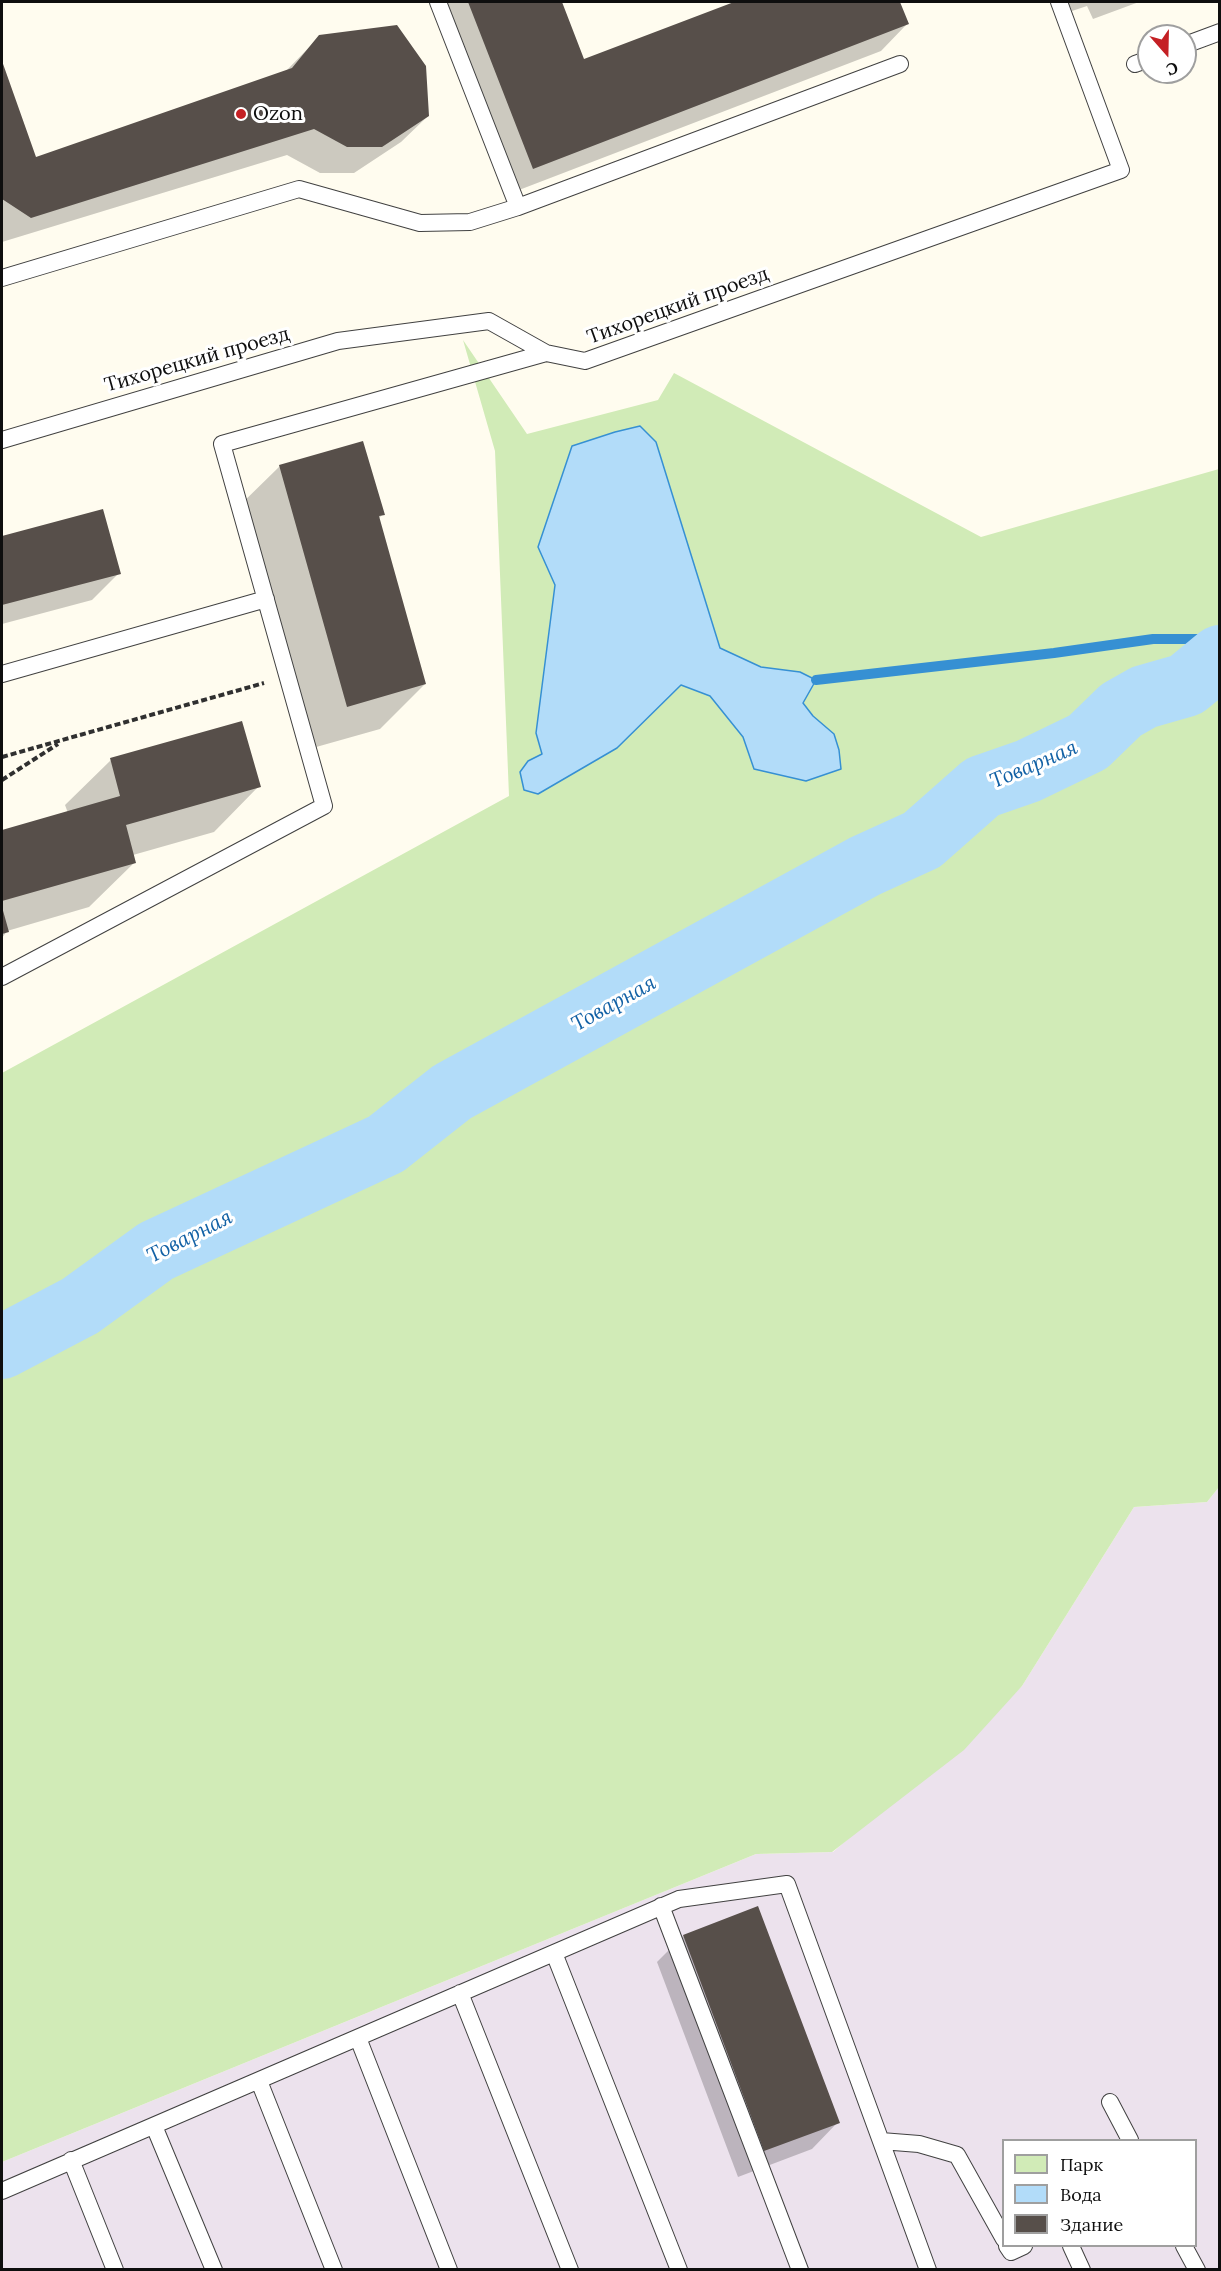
<!DOCTYPE html>
<meta charset="utf-8">
<style>
body{margin:0}
#map{position:relative;width:1221px;height:2271px;overflow:hidden;background:#fffcef;font-family:Lora,serif}
canvas{display:block}
.frame{position:absolute;inset:0;border:3px solid #0e0e0e;pointer-events:none}
.legend{position:absolute;left:1002px;top:2139px;width:195px;height:108px;box-sizing:border-box;background:#fff;border:2px solid #9f9f9f;margin:0;padding:8px 10px;list-style:none;font-size:18px;color:#0e0e0e}
.legend li{display:flex;align-items:center;gap:12px;height:30px}
.legend b{width:30px;border:2px solid #9f9f9f}
.north{position:absolute;left:1137px;top:24px;width:60px;height:60px;box-sizing:border-box;background:#fff;border:2px solid #9f9f9f;border-radius:50%;rotate:160deg;font-size:16px;font-weight:700;line-height:24px;text-align:center;color:#0e0e0e}
.north::after{content:'';display:block;margin:auto;width:21px;height:27px;background:#c42024;clip-path:polygon(50% 0,100% 100%,50% 72%,0 100%)}
</style>
<div id="map">
<canvas width="1221" height="2271"></canvas>
<div class="frame"></div>
<ul class="legend">
<li><b style="height:16px;background:#d1ebb7"></b>Парк</li>
<li><b style="height:16px;background:#b2dcf9"></b>Вода</li>
<li><b style="height:16px;background:#574f4a"></b>Здание</li>
</ul>
<div class="north">С</div>
</div>
<script>
const g = document.querySelector('canvas').getContext('2d');
g.lineJoin = 'round';
function fillPath(path, color) {
  g.fillStyle = color;
  g.fill(path, 'evenodd');
}
function shape(rows) {
  const path = new Path2D();
  for (const r of rows) {
    path.moveTo(r[0], r[1]);
    for (let i = 2; i < r.length; i += 2) path.lineTo(r[i], r[i + 1]);
  }
  return path;
}
function strokePath(path, color, width, dash) {
  g.strokeStyle = color;
  g.lineWidth = width;
  g.lineCap = dash ? 'butt' : 'round';
  g.setLineDash(dash || []);
  g.stroke(path);
}
function label(font, color, halo, rows, align = 'center') {
  g.font = font + ' Lora,serif';
  g.lineWidth = 6;
  g.setLineDash([]);
  g.textBaseline = 'middle';
  g.strokeStyle = halo;
  g.fillStyle = color;
  for (const [text, x, y, turn = 0] of rows) {
    g.save();
    g.translate(x, y);
    g.rotate((+turn || 0) * Math.PI / 180);
    g.textAlign = isNaN(turn) ? turn : align;
    if (halo) g.strokeText(text, 0, 0);
    g.fillText(text, 0, 0);
    g.restore();
  }
}
fillPath(shape([
 [1219,1487,1219,2269,2,2270,2,2162,756,1854,833,1852,1022,1686,1134,1507,1207,1502],
 [1004,2140,1196,2140,1196,2246,1004,2246]
]), '#ece2ed');
fillPath(shape([
 [463,340,527,434,658,400,674,373,981,537,1219,469,1219,1487,1207,1502,1134,1507,1022,1686,964,1750,832,1852,756,1854,2,2162,2,1073,509,796,495,451],
 [656,442,720,648,761,667,800,672,803,703,813,716,834,734,754,769,743,737,710,696,681,685,617,748,528,761,543,754,536,733,555,585,539,547,572,446]
]), '#d1ebb7');
const water = shape([
 [640,426,656,442,720,648,761,667,800,672,816,680,803,703,813,716,834,734,839,750,841,769,806,781,754,769,743,737,710,696,681,685,617,748,538,794,524,790,520,772,528,761,542,754,536,733,555,585,538,547,572,446,615,432,640,426]
]);
fillPath(water, '#b2dcf9');
strokePath(water, '#3690d3', 1.5);
fillPath(shape([
 [432,2,560,2,583,61,738,2,898,2,907,24,881,51,506,195],
 [1068,2,1139,2,1093,19,1087,6,1072,11],
 [320,36,428,116,401,142,354,173,320,173,287,155,2,242,2,64,35,159,286,71],
 [280,466,383,514,378,519,425,684,380,729,302,751,234,511],
 [102,511,119,573,92,600,2,624,2,538],
 [111,760,259,786,214,832,133,855,135,862,89,907,7,931,2,938,2,832,68,813,65,805],
 [683,1936,838,2122,812,2149,738,2177,657,1962]
]), '#0003');
strokePath(shape([
 [816,680,1054,653,1153,639,1220,639]
]), '#3690d3', 10);
strokePath(shape([
 [2,1347,80,1306,156,1251,386,1144,452,1092,865,866,922,840,982,787,1028,771,1088,742,1121,710,1144,697,1186,685,1220,657]
]), '#b2dcf9', 64);
fillPath(shape([
 [468,2,562,2,584,59,734,2,900,2,909,24,533,169],
 [397,25,426,66,429,116,382,147,347,147,314,129,31,218,2,199,2,61,36,157,292,68,319,35],
 [363,441,385,515,379,516,426,684,347,707,279,465],
 [103,509,121,574,2,605,2,536],
 [242,721,261,787,126,825,136,863,2,901,2,830,120,796,110,758],
 [2,907,9,932,2,934],
 [758,1906,840,2123,764,2151,683,1935]
]), '#574f4a');
const service = shape([
 [438,2,518,207],
 [1185,45,1220,32],
 [1135,64,1149,59],
 [2,278,299,189,420,223,470,222,518,207,900,64],
 [2,440,338,341,489,321,546,353,585,361,1121,170,1059,2],
 [2,674,266,599],
 [2,977,324,806,222,444,546,353],
 [661,1906,800,2270],
 [554,1953,679,2270],
 [460,1993,570,2270],
 [358,2038,449,2270],
 [259,2081,334,2270],
 [1110,2102,1130,2140],
 [154,2126,214,2270],
 [881,2141,919,2144,957,2155,1004,2239],
 [71,2160,115,2270],
 [2,2191,679,1899,787,1884,928,2270],
 [1007,2246,1011,2252,1024,2246],
 [1071,2246,1082,2270],
 [1184,2246,1197,2270]
]);
strokePath(service, '#414141', 18);
strokePath(shape([
 [2,757,264,683],
 [2,780,58,744]
]), '#303030', 4, [6, 3]);
strokePath(service, '#fff', 16);
for (const [x, y, r, color] of [
 [241,114,6,"#c42024"]
]) {
  const dot = new Path2D();
  dot.arc(x, y, r, 0, 2 * Math.PI);
  g.fillStyle = color;
  g.fill(dot);
  strokePath(dot, '#fff', 2);
}
label('20px', '#0e0e0e', '#fff', [
 ["Ozon",253,114]
], 'left');
label('20px', '#0e0e0e', '#fff', [
 ["Тихорецкий проезд",678,306,-20],
 ["Тихорецкий проезд",197,360,-16]
]);
label('italic 21px', '#1261a5', '#fff', [
 ["Товарная",1034,765,-23],
 ["Товарная",614,1004,-29],
 ["Товарная",190,1237,-27]
]);
</script>
